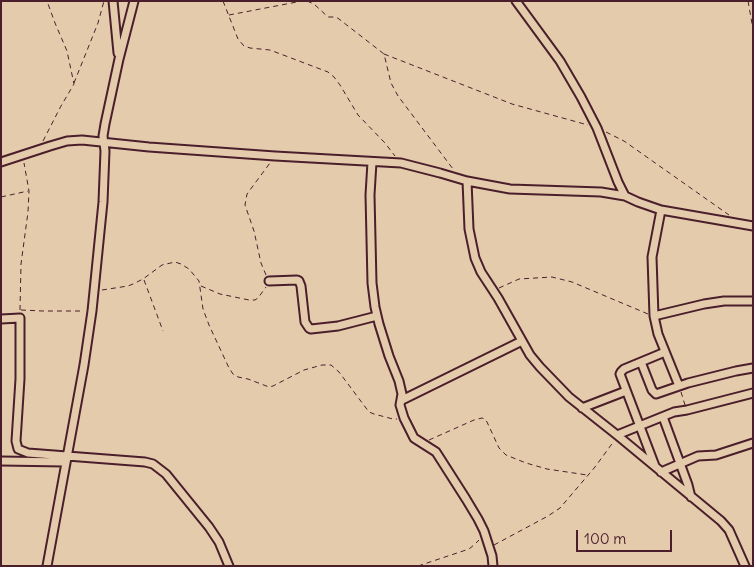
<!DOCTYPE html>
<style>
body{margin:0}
#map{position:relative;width:754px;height:567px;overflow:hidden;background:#e4cbac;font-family:Delius,sans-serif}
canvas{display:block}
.frame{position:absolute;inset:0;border:2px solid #4a1f2b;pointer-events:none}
.scale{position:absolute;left:576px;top:530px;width:96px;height:22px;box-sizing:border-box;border:2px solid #4a1f2b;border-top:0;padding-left:6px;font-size:15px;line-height:18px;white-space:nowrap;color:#4a1f2b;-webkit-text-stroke:4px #e4cbac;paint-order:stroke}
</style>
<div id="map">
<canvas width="754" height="567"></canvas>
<div class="frame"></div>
<div class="scale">100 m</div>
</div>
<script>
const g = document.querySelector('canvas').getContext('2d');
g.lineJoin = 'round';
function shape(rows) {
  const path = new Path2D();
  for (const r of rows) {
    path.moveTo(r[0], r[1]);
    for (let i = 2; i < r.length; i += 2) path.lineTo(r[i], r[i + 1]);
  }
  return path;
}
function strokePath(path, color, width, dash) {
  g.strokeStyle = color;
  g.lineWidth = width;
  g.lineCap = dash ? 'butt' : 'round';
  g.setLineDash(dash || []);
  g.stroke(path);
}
const minor = shape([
 [113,1,118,53],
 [516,1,560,61,581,97,597,128,618,182,625,196,638,202,661,210,753,226],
 [1,162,50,146,67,141,82,140,149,147,275,156,401,163,440,173,467,181,510,189,601,192,625,196],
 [372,162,370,195,372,283,375,307,379,324,389,356,399,381,402,394,400,405,404,418,414,438,436,452,466,499,478,519,484,531,492,556,493,566],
 [467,181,469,229,475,258,481,272,498,298,530,355,540,367,569,397,617,435,721,521,729,530,745,566],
 [661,210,652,257,654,316,658,334,679,386],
 [269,281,297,280,299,281,301,286,305,322,309,328,311,329,338,326,377,316],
 [654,316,704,304,724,301,753,301],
 [1,319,20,318,20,379,16,441,18,449,28,453,145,462,153,464,166,474,209,527,219,542,229,566],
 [641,362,652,390,656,394,688,383,736,371,753,368],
 [402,400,522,341],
 [582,408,626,391],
 [663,417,688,485,691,497],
 [617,435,674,412,687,410,753,393],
 [1,461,65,462],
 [655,466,620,374,621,372,624,369,665,352],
 [661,472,698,456,716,455,753,443],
 [47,566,84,365,92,311,103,202,105,151,103,136,105,124,119,59,134,1]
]);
strokePath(minor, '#4a1f2b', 11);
strokePath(shape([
 [223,1,238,39,244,46,250,48,270,50,328,72,334,77,340,85,358,115,385,143,395,156],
 [307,1,314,4,328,17,336,17,339,19,384,54,391,83,398,96,453,169],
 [748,1,753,29],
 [229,15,302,1],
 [384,54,512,104,588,125],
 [74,83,98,23,104,1],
 [606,132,624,141,729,215],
 [43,141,61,106,74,84,67,51,55,23,47,1],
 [1,197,28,191],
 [266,275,261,263,254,231,245,205,247,194,270,163],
 [144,280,163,331],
 [201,286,220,294,249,300,255,300,258,298,266,287],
 [499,288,519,279,552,277,572,282,648,314],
 [102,290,128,286,133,284,143,279,162,265,175,262,181,264,189,269,199,281,203,309,209,325,229,368,233,374,238,377,248,379,269,387,273,386,304,370,322,365,331,365,339,372,369,412,374,414,393,419,397,419],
 [20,310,21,264,28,212,29,191,24,163],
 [21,310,43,311,84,311],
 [681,392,685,405],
 [429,440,474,420,482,418,485,419,487,422,499,448,506,455,526,463,547,469,587,475],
 [494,545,548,516,560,508,595,467,614,441],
 [418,566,469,549,474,545,479,540]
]), '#4a1f2b', 1, [5, 4]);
strokePath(minor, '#e4cbac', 7);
</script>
